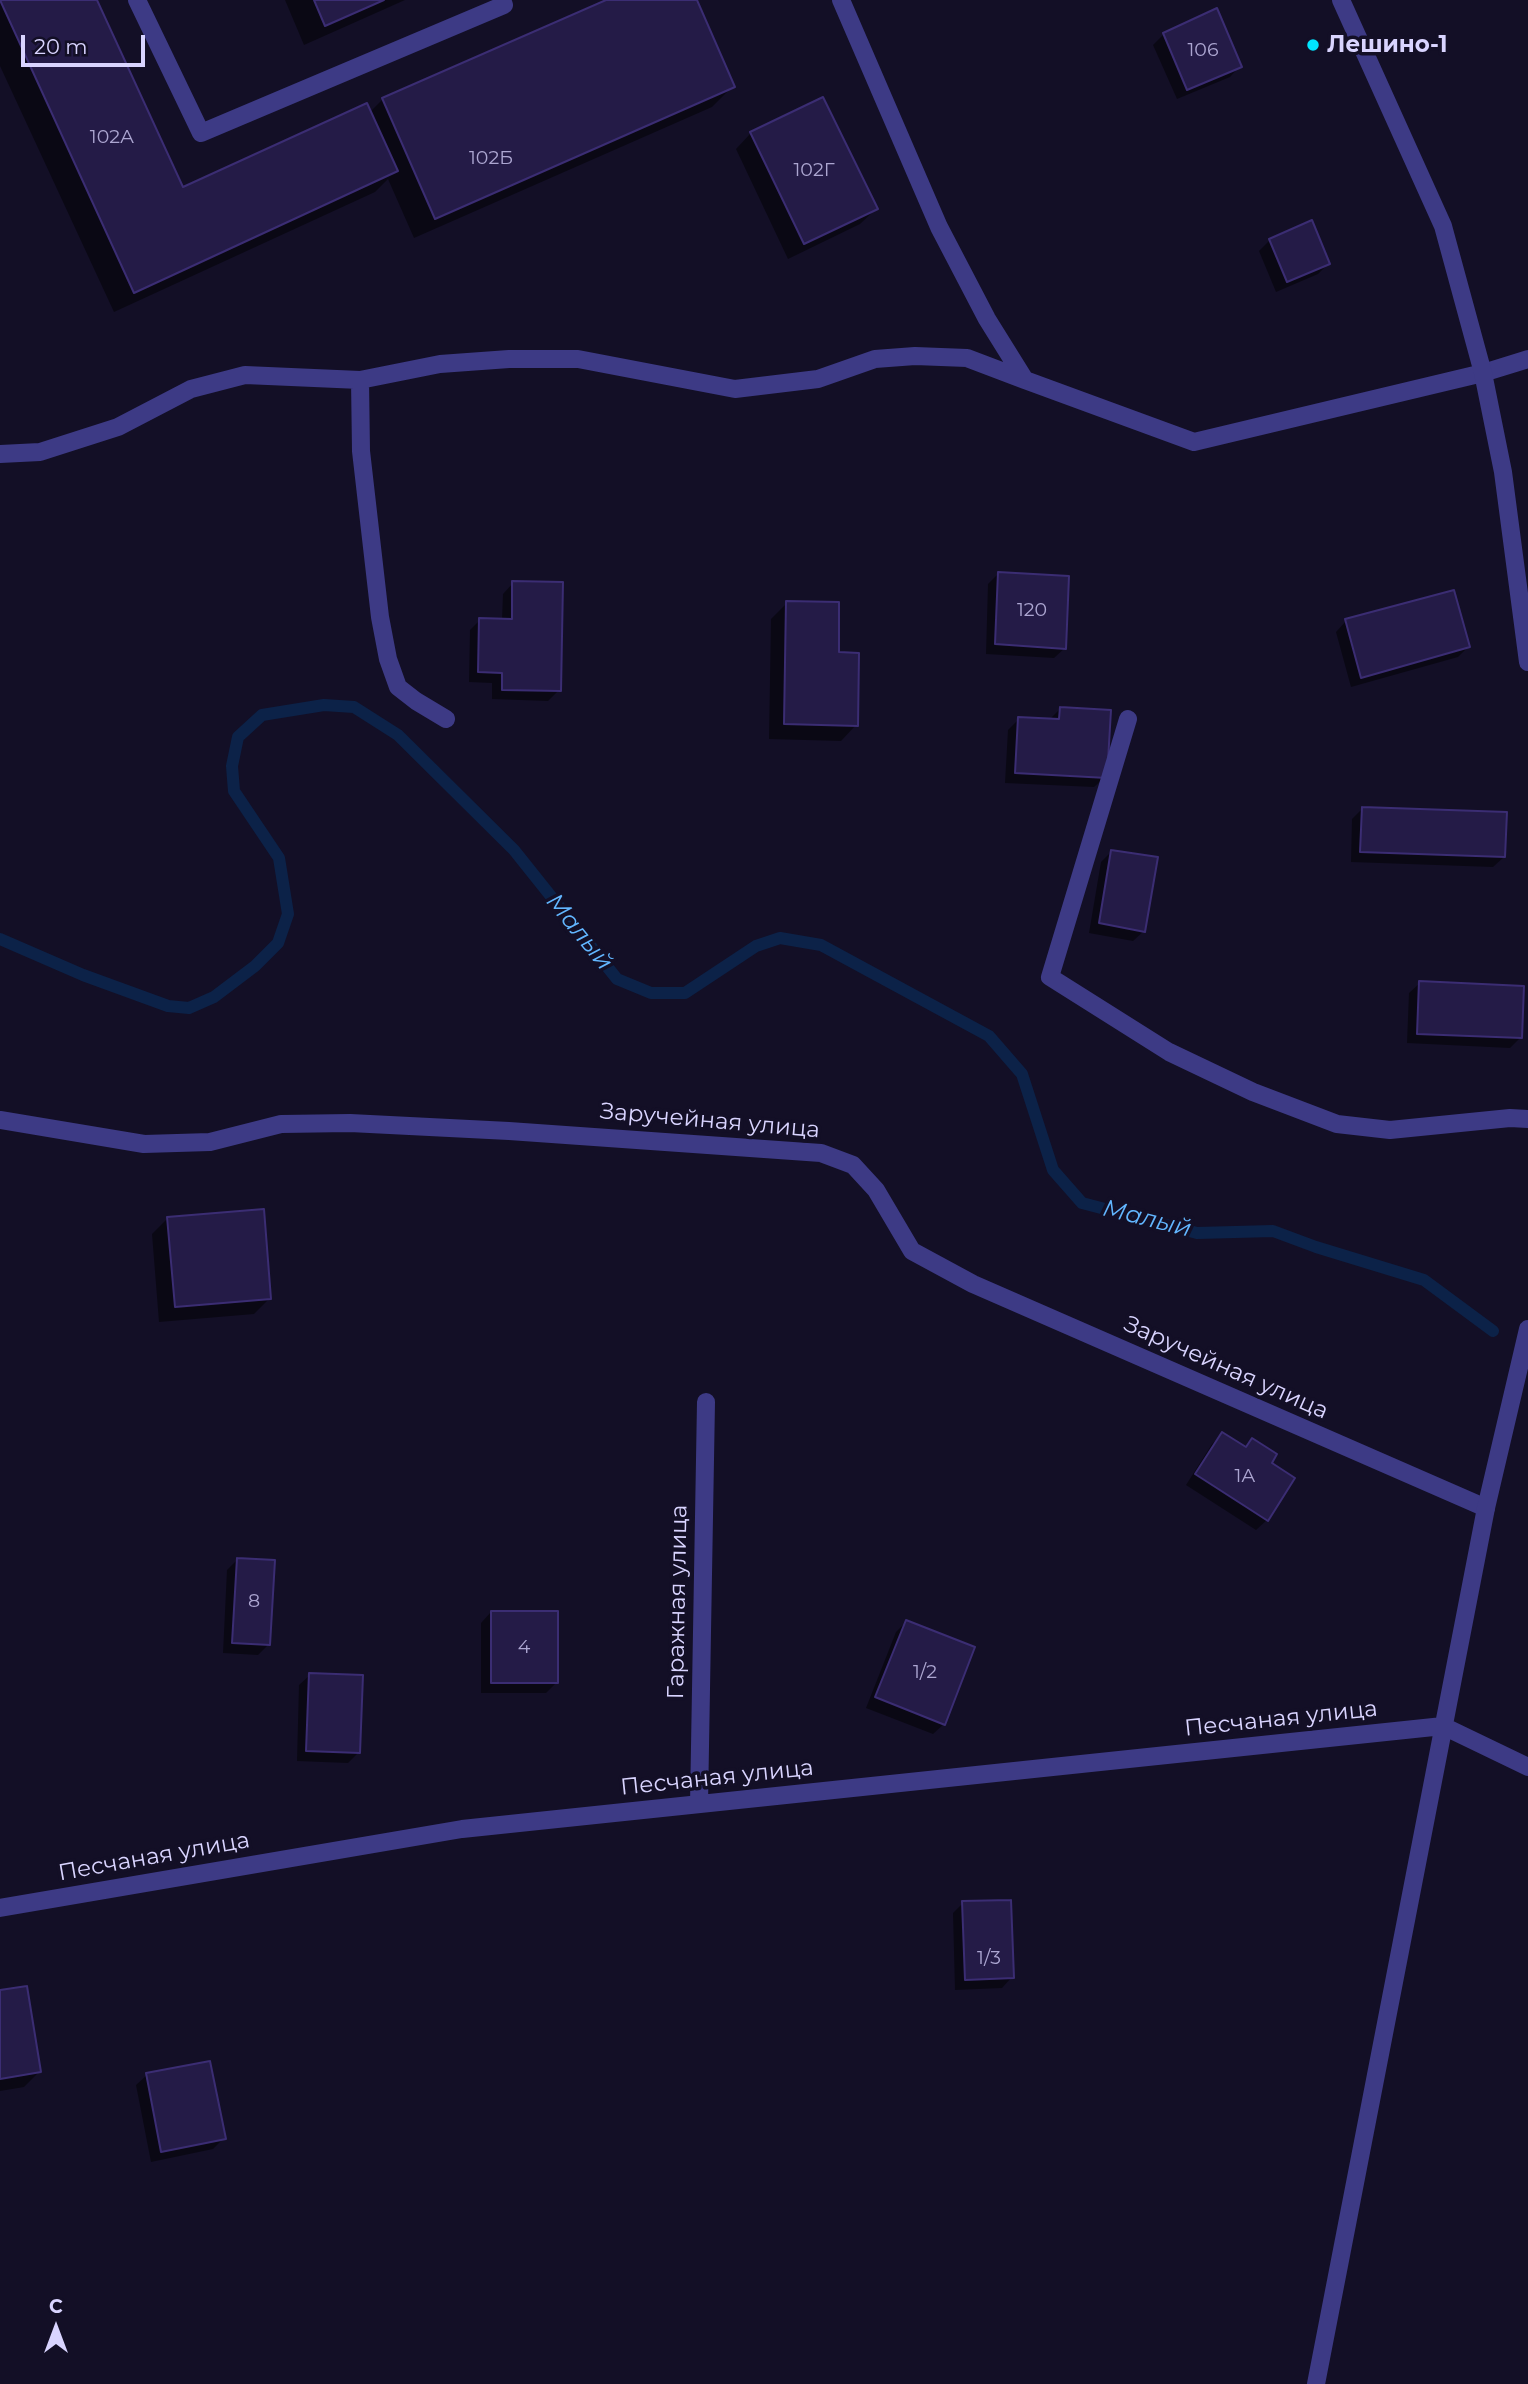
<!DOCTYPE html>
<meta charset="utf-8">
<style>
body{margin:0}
#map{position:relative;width:1528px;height:2384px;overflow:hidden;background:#130f26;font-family:Montserrat,sans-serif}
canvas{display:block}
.north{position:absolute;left:21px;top:2293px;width:70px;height:70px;-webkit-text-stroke:5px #130f26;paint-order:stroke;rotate:0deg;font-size:19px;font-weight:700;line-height:28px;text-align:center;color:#d9d4ff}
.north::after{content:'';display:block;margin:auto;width:24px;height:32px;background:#d9d4ff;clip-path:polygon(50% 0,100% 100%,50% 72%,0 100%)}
.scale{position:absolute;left:21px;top:35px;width:124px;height:32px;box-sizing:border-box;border:4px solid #d9d4ff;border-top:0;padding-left:9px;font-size:21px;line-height:24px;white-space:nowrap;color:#d9d4ff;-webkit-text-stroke:5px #130f26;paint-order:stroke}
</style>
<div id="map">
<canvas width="1528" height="2384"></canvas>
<div class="north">С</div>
<div class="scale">20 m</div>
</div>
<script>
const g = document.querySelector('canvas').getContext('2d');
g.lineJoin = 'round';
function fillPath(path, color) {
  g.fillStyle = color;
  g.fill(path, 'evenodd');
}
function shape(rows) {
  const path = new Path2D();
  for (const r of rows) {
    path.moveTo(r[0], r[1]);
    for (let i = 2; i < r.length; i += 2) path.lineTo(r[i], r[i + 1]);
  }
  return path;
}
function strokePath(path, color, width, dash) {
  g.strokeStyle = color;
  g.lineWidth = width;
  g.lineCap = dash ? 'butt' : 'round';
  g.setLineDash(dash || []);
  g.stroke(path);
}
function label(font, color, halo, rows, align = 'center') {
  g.font = font + ' Montserrat,sans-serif';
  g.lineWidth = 7;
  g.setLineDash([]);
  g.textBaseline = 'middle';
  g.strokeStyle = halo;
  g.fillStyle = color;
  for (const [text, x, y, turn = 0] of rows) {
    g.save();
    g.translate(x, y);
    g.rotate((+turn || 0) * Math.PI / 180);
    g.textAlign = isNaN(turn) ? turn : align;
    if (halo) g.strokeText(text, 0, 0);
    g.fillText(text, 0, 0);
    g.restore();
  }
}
fillPath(shape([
 [0,0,95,0,182,189,369,113,383,99,611,0,695,0,733,86,712,107,414,238,388,179,375,192,114,312,0,66],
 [285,0,405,0,304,45],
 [1164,34,1240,66,1230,77,1177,99,1153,45],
 [751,133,876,209,860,224,788,259,736,149],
 [1270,240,1328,264,1318,274,1276,292,1259,251],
 [999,573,1065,648,1054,658,986,654,988,584],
 [513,583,559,690,548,701,492,699,492,683,469,682,470,630,480,620,502,620,503,594],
 [787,603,856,725,841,741,769,739,771,619],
 [1346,621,1468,647,1458,657,1351,687,1336,632],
 [1060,709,1105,777,1094,787,1005,783,1008,730,1019,719,1050,719],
 [1363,808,1504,857,1493,867,1351,862,1352,819],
 [1111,852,1144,931,1133,941,1089,933,1101,862],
 [1420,983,1520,1038,1510,1048,1407,1043,1409,993],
 [168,1218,270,1298,254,1314,159,1322,152,1234],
 [1222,1434,1244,1448,1252,1440,1269,1464,1267,1520,1256,1530,1186,1485,1212,1444],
 [237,1560,269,1644,258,1655,223,1653,227,1570],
 [491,1612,556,1683,546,1693,481,1693,481,1623],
 [906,1622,944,1724,933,1734,866,1708,896,1632],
 [310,1675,358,1753,348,1763,297,1761,299,1685],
 [963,1903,1012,1977,1002,1988,955,1990,953,1913],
 [0,1992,40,2071,24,2087,0,2091],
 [147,2075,224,2138,213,2149,151,2162,136,2085]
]), '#0007');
strokePath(shape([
 [0,939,83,975,168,1006,189,1008,214,997,255,966,278,943,288,914,279,858,234,791,232,766,238,737,262,715,324,705,354,707,398,735,514,850,617,979,651,993,685,993,756,946,780,938,821,945,989,1036,1022,1074,1053,1170,1082,1203,1197,1233,1273,1231,1316,1247,1424,1280,1493,1331]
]), '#0c2248', 12);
const building = shape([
 [0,0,97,0,183,187,367,103,398,171,134,293,0,0],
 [314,0,384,0,325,26,314,0],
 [606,0,697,0,735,87,435,219,382,98,606,0],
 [1217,8,1242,67,1187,90,1163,33,1217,8],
 [823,97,878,209,804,244,750,132,823,97],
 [1312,220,1330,264,1287,282,1269,239,1312,220],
 [998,572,1069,576,1066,649,995,644,998,572],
 [512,581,563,582,561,691,502,690,502,673,478,672,479,618,512,619,512,581],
 [1454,590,1470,647,1361,678,1345,619,1454,590],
 [786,601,839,602,839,652,859,653,858,726,784,724,786,601],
 [1060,707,1111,710,1107,778,1015,773,1018,717,1059,719,1060,707],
 [1362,807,1507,812,1505,857,1360,852,1362,807],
 [1111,850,1158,857,1145,932,1099,923,1111,850],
 [1419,981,1524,986,1522,1038,1417,1034,1419,981],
 [264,1209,271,1299,175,1307,167,1217,264,1209],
 [1222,1432,1246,1447,1252,1438,1277,1454,1272,1463,1295,1478,1268,1521,1195,1474,1222,1432],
 [237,1558,275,1560,270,1645,232,1643,237,1558],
 [491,1611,558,1611,558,1683,491,1683,491,1611],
 [906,1620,975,1647,945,1725,875,1697,906,1620],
 [309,1673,363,1675,360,1753,306,1751,309,1673],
 [1011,1900,1014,1978,965,1980,962,1901,1011,1900],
 [27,1986,41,2072,0,2079,0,1990,27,1986],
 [210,2061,226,2139,161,2152,146,2073,210,2061]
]);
fillPath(building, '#241b47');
strokePath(building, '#3b2d73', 2);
strokePath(shape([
 [137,0,201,133,504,5,502,0],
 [841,0,939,227,987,319,1025,380,1194,442,1483,373,1528,359],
 [360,380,361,451,380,617,388,659,398,687,416,701,446,719],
 [0,454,40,452,118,427,191,389,245,375,360,380,440,364,509,359,578,359,735,389,818,379,875,359,915,356,967,358,1025,380],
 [0,1120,144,1144,210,1142,281,1124,350,1123,509,1131,821,1153,853,1165,876,1190,912,1251,973,1284,1486,1508]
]), '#3d3a85', 18);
strokePath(shape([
 [1341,0,1443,226,1483,373,1503,472,1528,662],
 [1128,719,1050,977,1169,1052,1253,1092,1337,1124,1390,1130,1510,1118,1528,1119],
 [699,1804,706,1402],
 [0,1908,462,1829,1443,1726,1528,1767],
 [1316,2384,1486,1508,1528,1329]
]), '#3d3a85', 18);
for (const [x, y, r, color] of [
 [1313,45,7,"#00e5ff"]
]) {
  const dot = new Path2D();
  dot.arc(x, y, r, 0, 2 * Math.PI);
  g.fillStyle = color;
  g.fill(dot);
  strokePath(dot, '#130f26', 2.5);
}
label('19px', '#aca6d1', null, [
 ["106",1203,50],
 ["102А",112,137],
 ["102Б",491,158],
 ["102Г",814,170],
 ["120",1032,610],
 ["1А",1245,1476],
 ["8",254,1601],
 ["4",524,1647],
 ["1/2",925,1672],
 ["1/3",989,1958]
]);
label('bold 23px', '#d9d4ff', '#130f26', [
 ["Лешино-1",1327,45]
], 'left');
label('23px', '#d9d4ff', '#130f26', [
 ["Заручейная улица",710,1121,5],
 ["Заручейная улица",1226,1368,24],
 ["Гаражная улица",678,1602,-89],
 ["Песчаная улица",1281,1719,-6],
 ["Песчаная улица",717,1778,-6],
 ["Песчаная улица",154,1857,-10]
]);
label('italic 24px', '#62b6ff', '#130f26', [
 ["Малый",579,932,51],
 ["Малый",1147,1219,14]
]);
</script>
